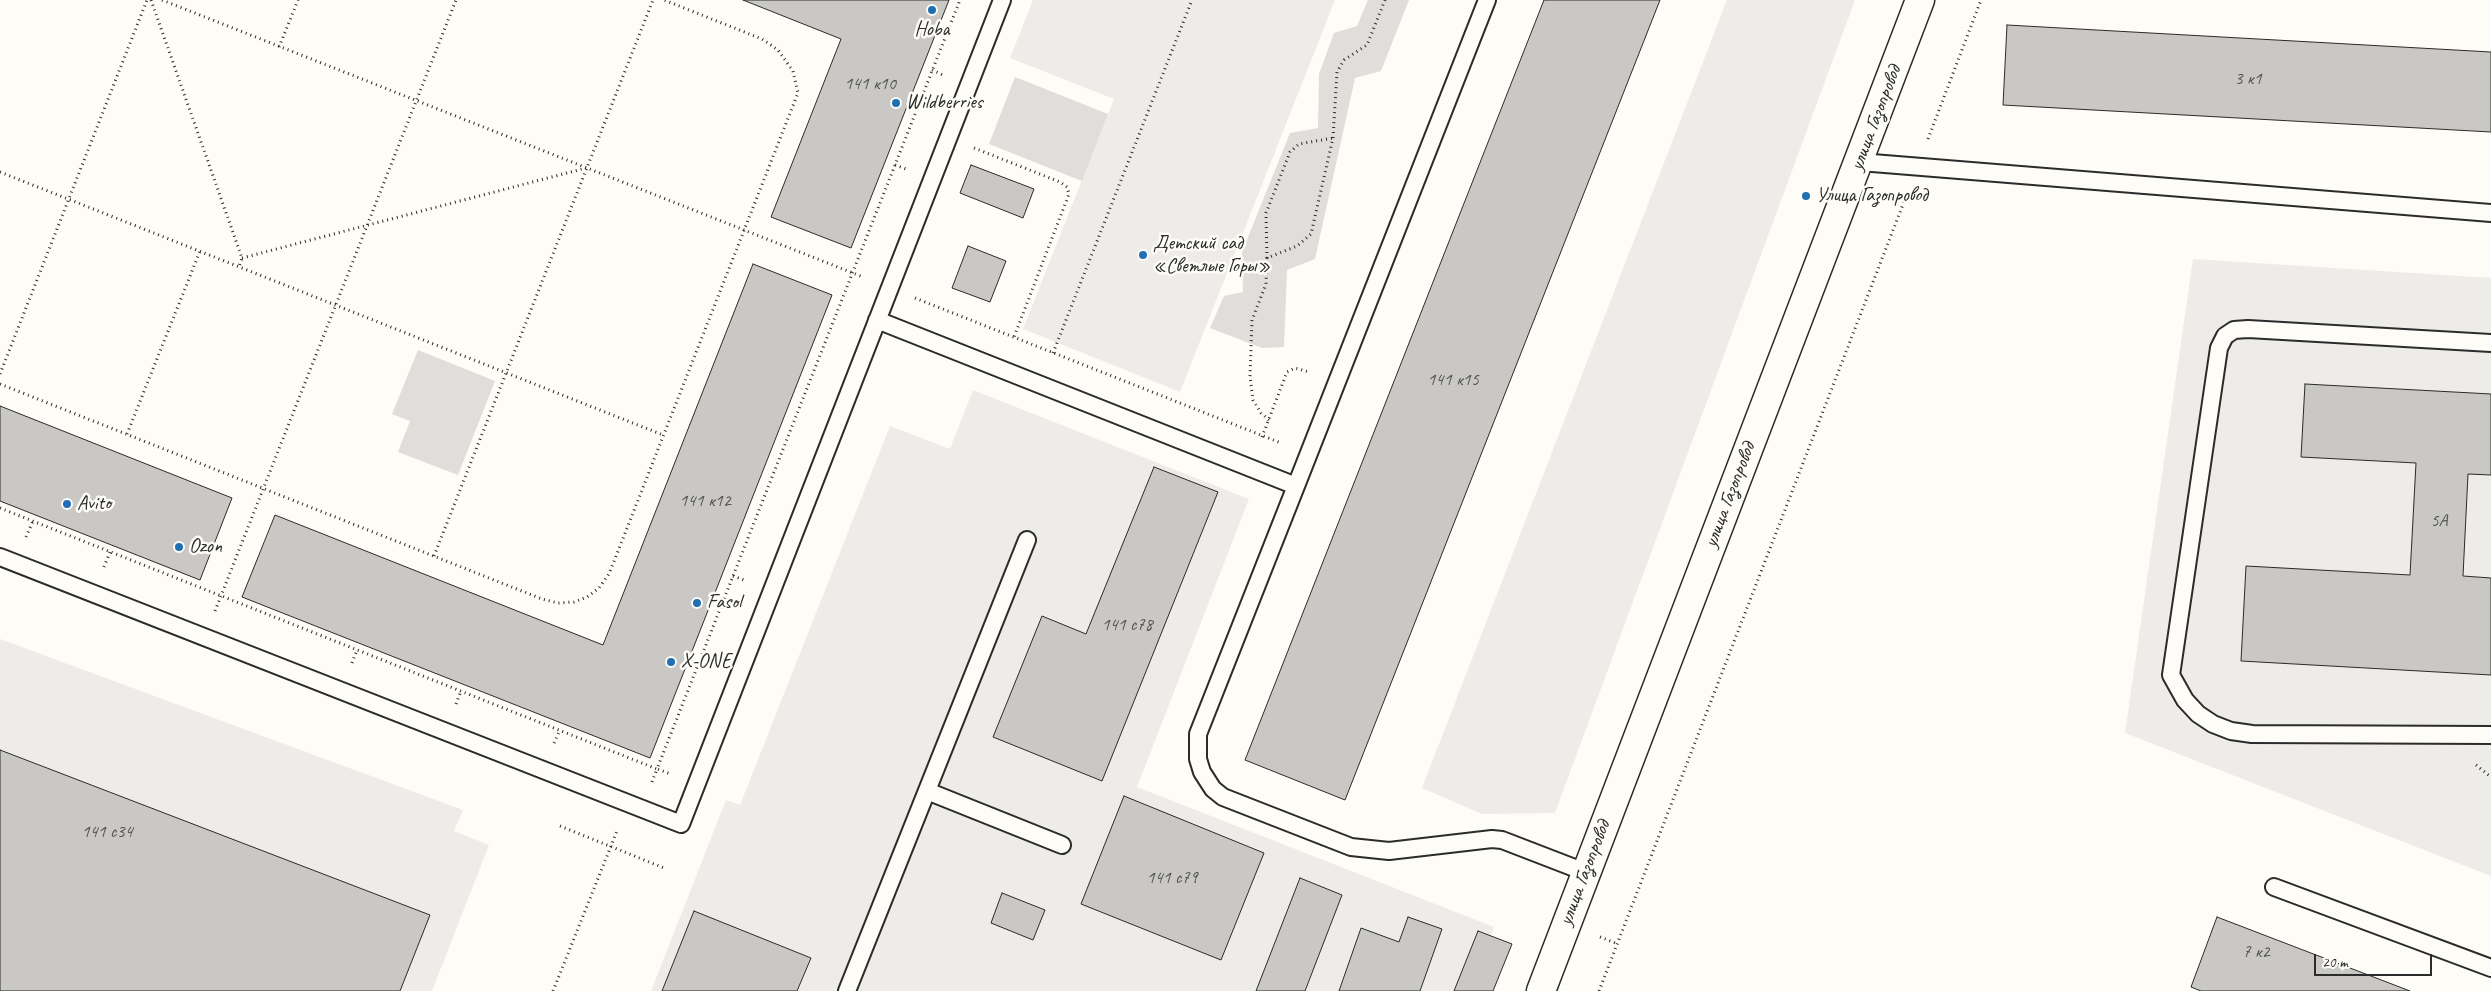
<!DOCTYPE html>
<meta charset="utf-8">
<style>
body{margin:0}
#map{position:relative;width:2491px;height:991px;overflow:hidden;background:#fdfcf7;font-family:Caveat,sans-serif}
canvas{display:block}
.scale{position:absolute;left:2314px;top:954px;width:118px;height:22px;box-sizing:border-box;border:2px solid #2b2b2b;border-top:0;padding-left:6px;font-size:15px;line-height:18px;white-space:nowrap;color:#2b2b2b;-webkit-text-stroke:4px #fdfcf7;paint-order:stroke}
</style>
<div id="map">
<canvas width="2491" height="991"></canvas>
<div class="scale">20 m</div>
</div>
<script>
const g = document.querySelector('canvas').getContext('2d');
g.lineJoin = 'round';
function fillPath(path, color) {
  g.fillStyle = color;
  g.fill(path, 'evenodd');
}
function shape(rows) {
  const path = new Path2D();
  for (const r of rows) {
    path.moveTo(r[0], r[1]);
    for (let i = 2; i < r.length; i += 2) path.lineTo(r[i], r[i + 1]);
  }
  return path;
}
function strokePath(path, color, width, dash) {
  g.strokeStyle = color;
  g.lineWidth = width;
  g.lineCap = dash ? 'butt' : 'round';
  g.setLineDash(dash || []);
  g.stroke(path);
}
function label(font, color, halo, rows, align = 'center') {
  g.font = font + ' Caveat,sans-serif';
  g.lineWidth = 5;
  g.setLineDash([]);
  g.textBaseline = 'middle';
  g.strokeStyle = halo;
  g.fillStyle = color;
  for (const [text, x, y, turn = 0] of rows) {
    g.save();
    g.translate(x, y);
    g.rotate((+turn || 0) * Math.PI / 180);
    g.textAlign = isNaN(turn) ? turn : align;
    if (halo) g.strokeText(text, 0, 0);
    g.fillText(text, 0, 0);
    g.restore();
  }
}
fillPath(shape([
 [1033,0,1335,0,1180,392,1023,329,1114,99,1010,58],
 [1727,0,1855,0,1555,813,1482,814,1422,788],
 [2193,259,2491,278,2491,876,2125,733],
 [973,390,1249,499,1137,787,1494,927,1469,991,651,991,726,800,740,805,890,426,950,449],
 [0,639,463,810,454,831,489,845,432,991,0,991]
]), '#edece8');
fillPath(shape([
 [1368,0,1409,0,1381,71,1355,78,1315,259,1287,270,1284,347,1262,348,1210,328,1224,296,1243,292,1242,252,1290,133,1318,128,1319,74,1334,33,1357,26],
 [1015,77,1108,114,1082,181,989,144],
 [418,350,495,381,458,475,398,452,410,421,392,414]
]), '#dfdeda');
const building = shape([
 [743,0,949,0,851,248,771,217,841,39,743,0],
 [1544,0,1660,0,1345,800,1245,760,1544,0],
 [2007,25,2491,52,2491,132,2003,105,2007,25],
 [971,165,1034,189,1023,218,960,193,971,165],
 [968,246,1006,261,990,302,952,288,968,246],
 [753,264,832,295,650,758,242,597,275,515,603,645,753,264],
 [2305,384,2491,394,2491,475,2468,474,2463,576,2491,578,2491,675,2241,661,2246,566,2410,575,2416,463,2301,457,2305,384],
 [0,406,232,498,200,580,0,501,0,406],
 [1154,467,1218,492,1102,781,993,737,1042,616,1086,634,1154,467],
 [0,750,430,915,400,991,0,991,0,750],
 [1124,796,1264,853,1221,960,1081,904,1124,796],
 [1300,878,1342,895,1305,991,1256,991,1300,878],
 [1002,893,1045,910,1033,940,991,923,1002,893],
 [694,911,811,958,797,991,662,991,694,911],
 [1408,917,1442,929,1420,991,1339,991,1361,928,1399,942,1408,917],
 [2217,917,2410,991,2201,991,2191,987,2217,917],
 [1478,931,1512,944,1493,991,1454,991,1478,931]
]);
fillPath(building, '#c9c8c4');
strokePath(building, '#2b2b2b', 1);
const lane = shape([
 [1860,162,2491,213],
 [877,320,1296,486,1198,734,1198,759,1202,772,1213,789,1223,797,1351,847,1389,851,1492,839,1502,840,1585,872],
 [2491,343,2248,329,2234,330,2225,336,2219,348,2171,675,2185,700,2198,714,2213,724,2231,731,2252,734,2491,735],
 [1296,486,1487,0],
 [0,557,681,824,1002,0],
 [927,791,1062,845],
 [2274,887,2491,968],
 [847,991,1027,540]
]);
const secondary = shape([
 [1541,991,1920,0]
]);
strokePath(lane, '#2b2b2b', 20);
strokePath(secondary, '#2b2b2b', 31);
strokePath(shape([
 [151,0,242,258,239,267],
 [162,0,863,277],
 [279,47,298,0],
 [932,70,943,75],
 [1928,139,1981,0],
 [974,148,1060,182,1067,187,1069,194,1014,337],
 [895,165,906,169],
 [0,172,663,435],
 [242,258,586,168],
 [1267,258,1266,213,1290,152,1299,144,1333,138],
 [915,298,1281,443],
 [1053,353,1192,0],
 [0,374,147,0],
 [0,384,542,599,558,603,574,602,587,597,599,588,609,574,798,93,793,71,778,50,762,39,664,0],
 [1269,420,1261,413,1253,400,1250,377,1252,320,1266,284,1267,258,1297,246,1311,234,1333,138,1337,72,1344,60,1367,45,1385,0],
 [127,434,200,251],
 [1262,437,1287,372,1295,368,1309,372],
 [0,508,657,769,960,0],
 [26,537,33,521],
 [434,556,653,0],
 [104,567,110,552],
 [733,576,744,580],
 [215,611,456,0],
 [352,663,357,650],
 [456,704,461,691],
 [554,743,560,730],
 [2476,765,2491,777],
 [652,782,657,769,671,774],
 [560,826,664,868],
 [1600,937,1618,944],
 [553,991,617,831],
 [1599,991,1907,194]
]), '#2b2b2b', 3, [1, 4]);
strokePath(lane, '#fdfcf7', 16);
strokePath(secondary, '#fdfcf7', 28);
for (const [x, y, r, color] of [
 [932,10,5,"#1f6fb2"],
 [896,103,5,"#1f6fb2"],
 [1806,196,5,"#1f6fb2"],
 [1143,255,5,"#1f6fb2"],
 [67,504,5,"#1f6fb2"],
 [179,547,5,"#1f6fb2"],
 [697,603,5,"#1f6fb2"],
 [671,662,5,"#1f6fb2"]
]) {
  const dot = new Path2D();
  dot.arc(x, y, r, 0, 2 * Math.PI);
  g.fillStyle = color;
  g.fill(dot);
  strokePath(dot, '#fdfcf7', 2);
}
label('18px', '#525251', null, [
 ["3 к1",2248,79],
 ["141 к10",870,84],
 ["141 к15",1453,380],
 ["141 к12",705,501],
 ["5А",2439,521],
 ["141 с78",1127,625],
 ["141 с34",107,832],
 ["141 с79",1172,878],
 ["7 к2",2256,952]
]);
label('20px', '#2b2b2b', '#fdfcf7', [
 ["Hoba",932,30,"center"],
 ["Wildberries",906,103],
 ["Улица Газопровод",1816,196],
 ["Детский сад",1153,244],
 ["«Светлые Горы»",1153,267],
 ["Avito",77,504],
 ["Ozon",189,547],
 ["Fasol",707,603],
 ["X-ONE",681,662]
], 'left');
label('20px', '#2b2b2b', '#fdfcf7', [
 ["улица Газопровод",1876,118,-69],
 ["улица Газопровод",1730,495,-69],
 ["улица Газопровод",1585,873,-69]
]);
</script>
